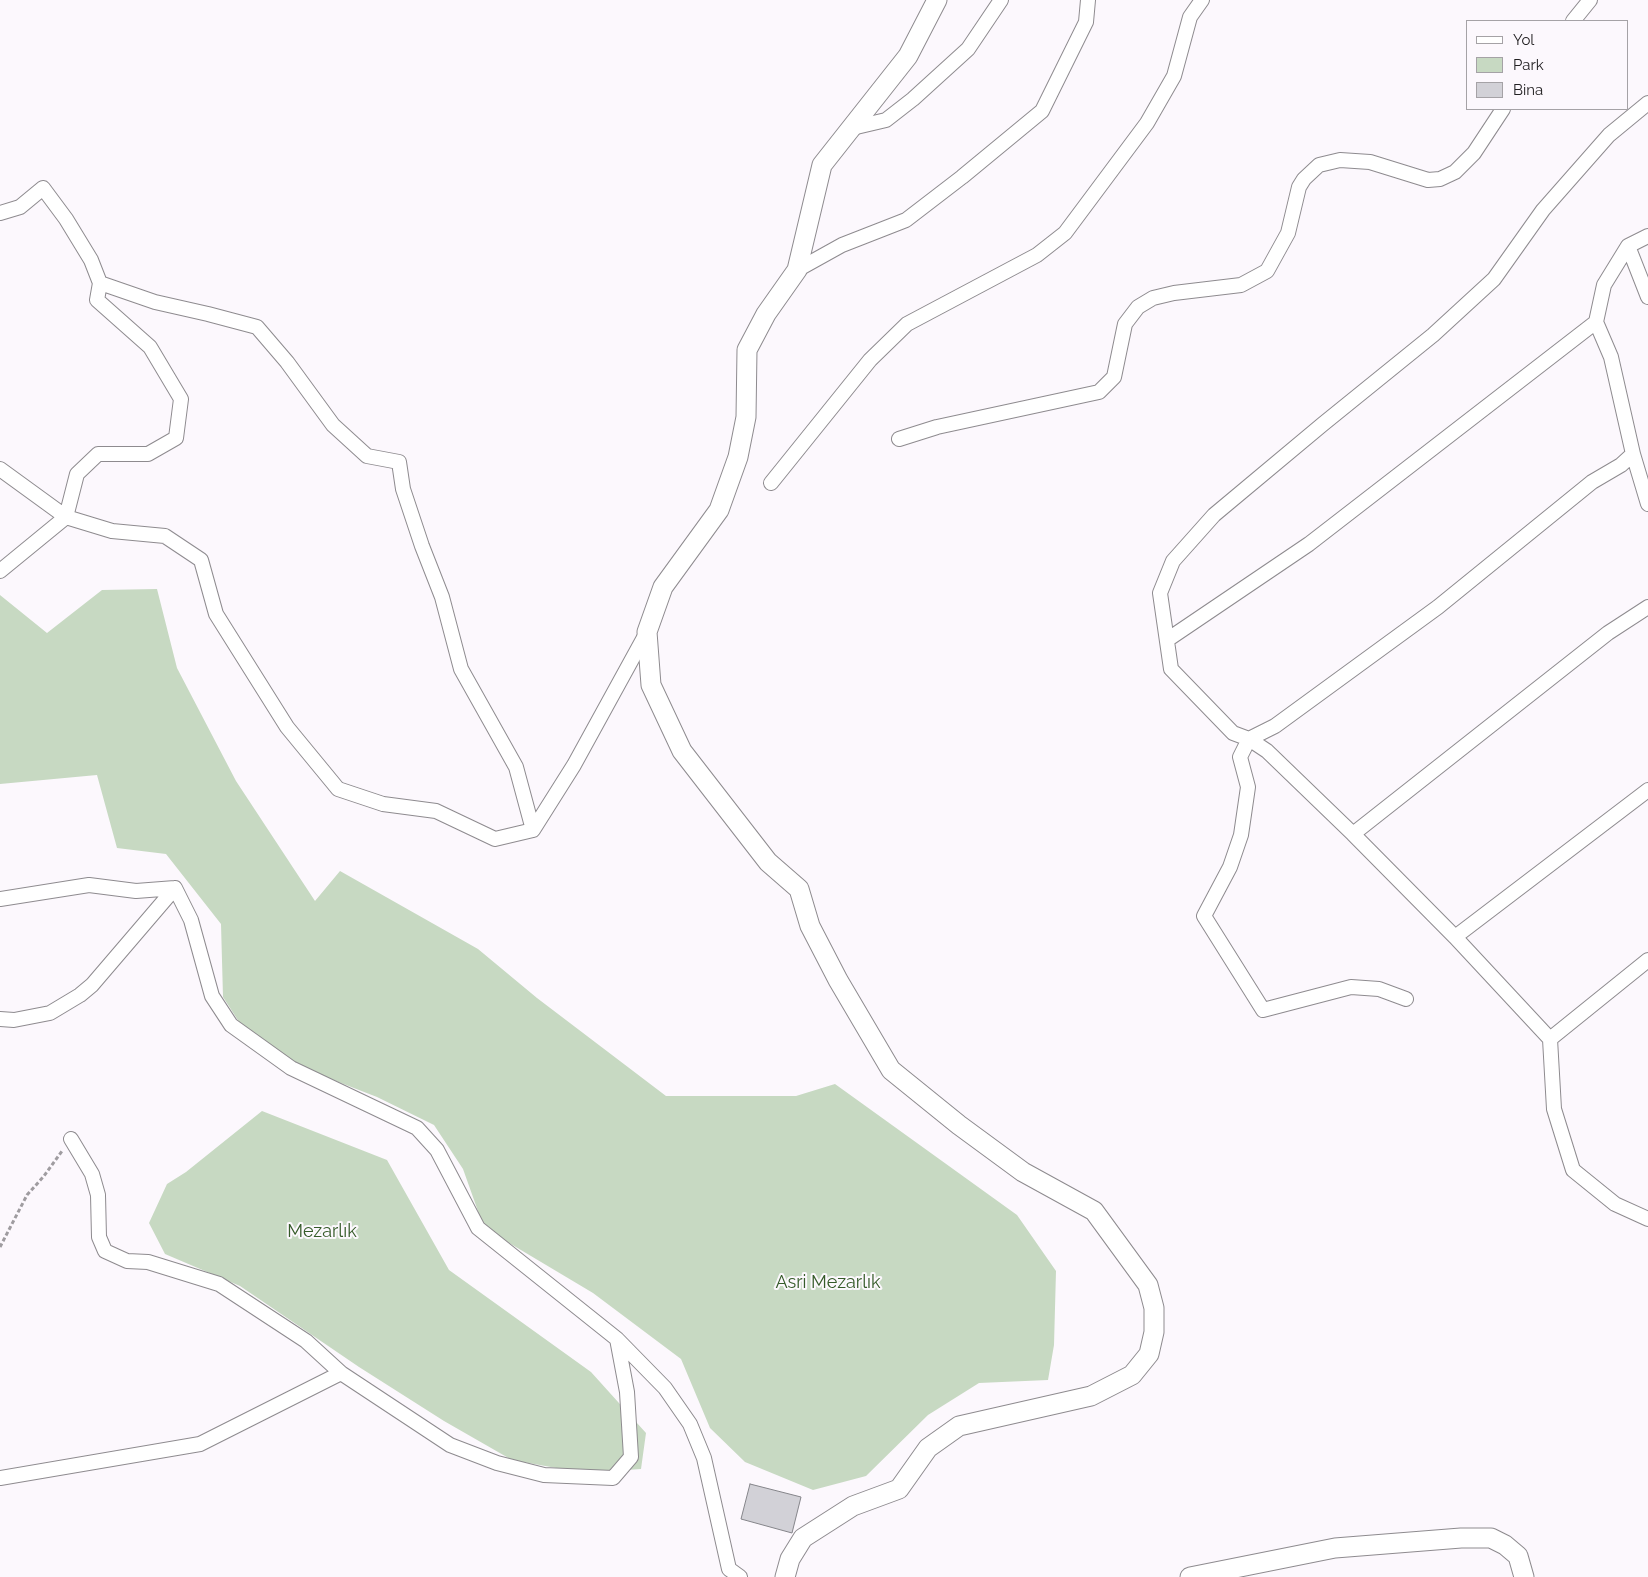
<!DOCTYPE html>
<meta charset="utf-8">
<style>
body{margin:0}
#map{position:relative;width:1648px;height:1577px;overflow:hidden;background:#fcf8fd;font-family:Raleway,sans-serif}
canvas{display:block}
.legend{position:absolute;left:1466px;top:20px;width:162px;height:90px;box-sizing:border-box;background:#fcf8fd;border:1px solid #a5a2a6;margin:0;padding:6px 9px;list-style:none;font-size:15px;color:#232123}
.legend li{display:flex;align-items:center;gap:10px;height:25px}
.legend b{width:25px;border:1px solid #a5a2a6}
</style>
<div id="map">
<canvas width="1648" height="1577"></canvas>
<ul class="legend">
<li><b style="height:6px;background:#fff"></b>Yol</li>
<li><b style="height:14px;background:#c7d9c2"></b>Park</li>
<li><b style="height:14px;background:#d2d1d7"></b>Bina</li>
</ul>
</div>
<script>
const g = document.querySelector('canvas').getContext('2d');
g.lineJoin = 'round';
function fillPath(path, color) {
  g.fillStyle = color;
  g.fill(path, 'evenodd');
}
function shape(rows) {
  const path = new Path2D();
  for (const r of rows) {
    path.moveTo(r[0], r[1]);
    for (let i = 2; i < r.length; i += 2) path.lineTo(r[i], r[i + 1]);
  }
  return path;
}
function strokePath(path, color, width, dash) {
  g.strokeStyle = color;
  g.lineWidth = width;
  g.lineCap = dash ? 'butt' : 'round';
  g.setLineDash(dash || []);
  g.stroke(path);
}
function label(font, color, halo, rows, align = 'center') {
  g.font = font + ' Raleway,sans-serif';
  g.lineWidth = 4;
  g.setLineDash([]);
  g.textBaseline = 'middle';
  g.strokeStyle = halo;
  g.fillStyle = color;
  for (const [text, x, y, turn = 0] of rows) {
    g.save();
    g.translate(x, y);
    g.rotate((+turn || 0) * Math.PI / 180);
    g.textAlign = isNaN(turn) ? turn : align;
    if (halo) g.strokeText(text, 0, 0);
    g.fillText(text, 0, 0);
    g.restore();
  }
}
fillPath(shape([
 [157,589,177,668,236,781,315,901,340,871,478,949,537,998,666,1096,796,1096,835,1084,1017,1215,1056,1271,1054,1345,1048,1380,979,1383,928,1415,866,1476,813,1490,745,1462,710,1428,681,1359,593,1293,484,1228,463,1169,434,1125,377,1097,292,1064,241,1025,223,997,221,924,166,854,117,848,97,775,0,784,0,595,47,633,102,590],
 [262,1111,387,1160,449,1270,591,1372,646,1433,641,1469,584,1473,512,1460,444,1421,359,1367,240,1286,165,1254,149,1223,167,1184,186,1172]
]), '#c7d9c2');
const building = shape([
 [750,1484,801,1497,792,1533,741,1519,750,1484]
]);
fillPath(building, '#d2d1d7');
strokePath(building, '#85858a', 1);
const minor = shape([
 [1573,21,1590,0],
 [1648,103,1609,135,1543,210,1494,279,1433,335,1323,424,1214,515,1173,561,1160,593,1171,669,1233,733,1249,739,1267,751,1353,834,1455,937,1550,1039,1554,1109,1573,1170,1615,1204,1648,1219],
 [852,128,886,120,913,99,968,49,1001,0],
 [0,213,20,207,43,188,66,219,91,260,100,283],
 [1648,236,1628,246,1604,285,1596,322,1611,357,1633,454,1648,504],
 [1628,246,1648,297],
 [797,270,842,245,906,220,962,177,1042,111,1086,22,1088,0],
 [899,439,937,427,1099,392,1114,377,1125,324,1138,307,1153,298,1174,293,1241,285,1267,271,1288,233,1299,187,1304,179,1319,165,1340,160,1370,162,1428,180,1440,179,1455,172,1474,153,1503,109],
 [0,469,66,517,112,531,165,536,201,560,216,614,287,727,338,789,383,804,436,811,495,839,533,830,574,765,647,632],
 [771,483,870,360,907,324,1037,255,1065,233,1147,123,1174,76,1190,17,1202,0],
 [0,571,66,517,77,474,98,454,148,454,176,438,181,399,150,347,97,300,100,283,155,302,208,314,257,327,287,362,333,425,367,456,399,462,403,489,422,546,442,597,461,669,516,767,533,830],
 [1167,640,1309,544,1596,322],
 [1353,834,1608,633,1648,607],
 [0,899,89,885,136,891,175,888,191,920,212,996,231,1025,291,1068,417,1128,437,1150,478,1228,617,1339,665,1388,690,1424,704,1458,729,1569,740,1577],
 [1455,937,1648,790],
 [1406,999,1379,989,1351,987,1263,1010,1204,916,1230,867,1241,835,1248,787,1240,757,1249,739,1275,726,1438,607,1592,482,1621,465,1633,454],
 [0,1019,14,1020,50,1013,80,995,92,985,175,888],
 [1550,1039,1648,960],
 [71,1139,92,1174,98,1195,99,1237,105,1251,127,1261,148,1262,219,1284,306,1341,341,1373,450,1445,497,1463,544,1475,613,1478,631,1457,627,1392,617,1339],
 [0,1478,200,1444,341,1373]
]);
const secondary = shape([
 [785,1577,790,1559,803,1538,853,1506,899,1489,928,1448,959,1426,1091,1396,1132,1375,1149,1354,1154,1332,1154,1308,1148,1285,1094,1211,1023,1172,959,1125,891,1070,838,980,810,926,799,889,768,862,682,751,651,685,647,632,663,587,719,510,738,457,746,417,747,350,766,314,797,270,822,165,908,56,937,0],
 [1190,1577,1335,1548,1461,1538,1491,1538,1505,1545,1518,1556,1524,1577]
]);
strokePath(minor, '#8e8b8f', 16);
strokePath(secondary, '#8e8b8f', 21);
strokePath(shape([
 [0,1247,27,1195,44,1176,62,1151]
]), '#9f9ca0', 3, [4, 2.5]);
strokePath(minor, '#fff', 14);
strokePath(secondary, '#fff', 19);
label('18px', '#355b29', '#fcf8fd', [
 ["Mezarlık",322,1232],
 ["Asri Mezarlık",828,1283]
]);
</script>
